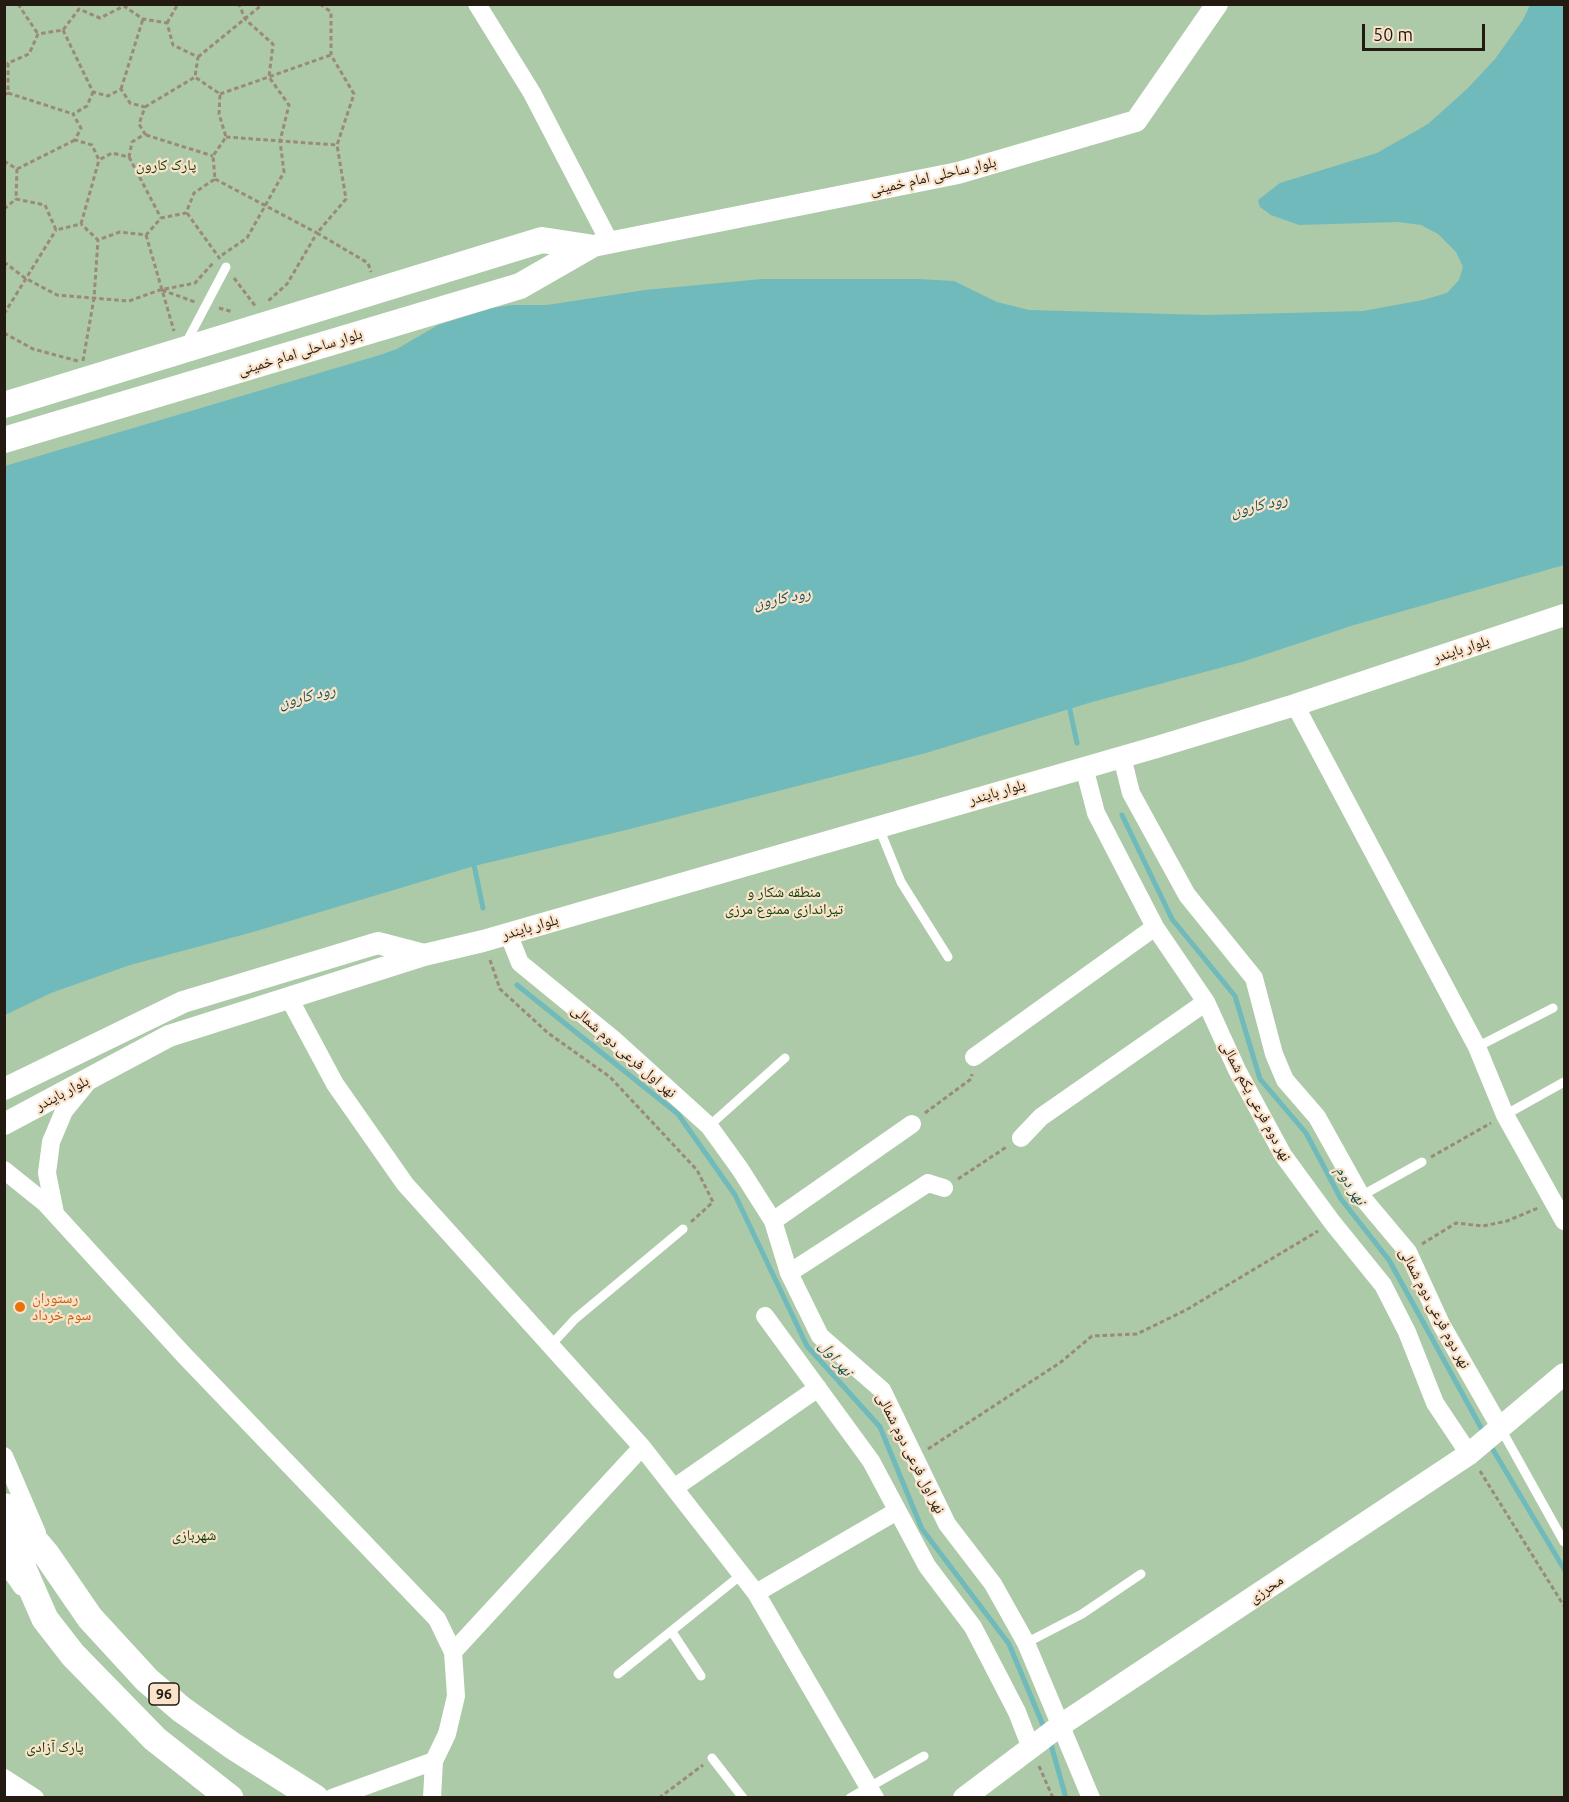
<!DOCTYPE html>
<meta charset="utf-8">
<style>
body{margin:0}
#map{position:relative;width:1569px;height:1802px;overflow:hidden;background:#fae3ca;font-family:Ubuntu,sans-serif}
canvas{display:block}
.frame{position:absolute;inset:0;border:6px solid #231b12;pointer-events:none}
.scale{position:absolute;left:1362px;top:24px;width:123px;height:27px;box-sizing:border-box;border:3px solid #231b12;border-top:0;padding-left:8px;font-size:18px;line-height:21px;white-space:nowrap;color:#231b12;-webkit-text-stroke:4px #fae3ca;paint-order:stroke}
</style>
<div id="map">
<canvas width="1569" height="1802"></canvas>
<div class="frame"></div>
<div class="scale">50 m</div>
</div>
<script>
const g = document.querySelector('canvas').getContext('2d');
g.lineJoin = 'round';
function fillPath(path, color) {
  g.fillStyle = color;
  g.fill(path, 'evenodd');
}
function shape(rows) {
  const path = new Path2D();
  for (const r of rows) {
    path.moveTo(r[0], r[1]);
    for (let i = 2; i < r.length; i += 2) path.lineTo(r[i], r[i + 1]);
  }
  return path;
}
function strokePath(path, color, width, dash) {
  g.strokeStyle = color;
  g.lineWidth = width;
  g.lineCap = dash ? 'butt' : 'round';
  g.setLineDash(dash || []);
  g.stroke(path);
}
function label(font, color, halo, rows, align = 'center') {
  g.font = font + ' Ubuntu,"Noto Naskh Arabic",sans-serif';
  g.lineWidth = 4.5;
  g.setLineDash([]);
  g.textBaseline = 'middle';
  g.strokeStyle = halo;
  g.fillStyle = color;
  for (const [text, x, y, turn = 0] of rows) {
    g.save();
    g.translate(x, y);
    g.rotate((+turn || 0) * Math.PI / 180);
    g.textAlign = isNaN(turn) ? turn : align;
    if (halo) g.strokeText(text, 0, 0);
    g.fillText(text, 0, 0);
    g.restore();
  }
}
fillPath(shape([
 [4,5,1564,5,1564,1797,5,1797]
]), '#acc9a8');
fillPath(shape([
 [1530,5,1564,5,1564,565,1354,625,1242,662,1092,702,926,753,622,831,474,866,253,932,130,965,51,993,5,1015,5,466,380,355,397,349,438,325,492,308,512,305,547,305,645,290,762,279,917,279,954,281,997,302,1029,310,1206,315,1289,313,1363,311,1423,300,1447,293,1459,280,1463,267,1456,252,1438,234,1421,225,1398,222,1299,225,1271,215,1260,207,1258,200,1280,183,1377,153,1428,124,1467,89,1495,59,1523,20]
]), '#70babb');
strokePath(shape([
 [1068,701,1077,743],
 [1122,815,1172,919,1235,996,1260,1079,1306,1133,1341,1199,1389,1260,1485,1435],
 [473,860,483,908],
 [517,985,678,1114,735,1195,807,1346,880,1427,922,1529,1009,1644,1045,1730],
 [1489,1443,1564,1569],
 [1050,1741,1066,1798]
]), '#70babb', 5);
strokePath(shape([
 [18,4,38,34],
 [320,4,331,12,331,55,354,94,337,145,346,199,317,233,368,263,371,272],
 [167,23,178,4],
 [63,30,93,92,108,96,121,89,130,103,145,107,139,124,145,134,132,142,129,157,112,153,99,160,92,145,75,140,81,128,73,114,87,106,93,92],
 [198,57,263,4],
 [121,89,143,19],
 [8,93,73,114],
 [220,94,331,55],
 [4,95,8,93,8,63,29,54,38,34,63,30,79,9,100,18,124,6,143,19,167,23,173,45,198,57,195,77,220,94,219,114,226,137,213,156,215,179,194,193,186,213,161,218,146,235,120,232,98,240,81,224],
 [145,107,195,77],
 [146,135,213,156],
 [226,137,337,145],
 [129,157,161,218],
 [4,161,17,169,16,199,45,205,56,230,81,224],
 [17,169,75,140],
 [215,179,317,233,287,284,267,302],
 [4,209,16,199],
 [187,213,220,259],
 [81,224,99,160],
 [146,235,174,331],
 [222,255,247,238,284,172,280,141,289,105,269,77,273,44,245,19,239,4],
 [4,262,25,278,57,295,129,301,160,290,195,283,213,263],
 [234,278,256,307],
 [162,290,195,302],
 [219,308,233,312],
 [4,314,56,230],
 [4,333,33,349,78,361],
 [83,361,94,298,98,240],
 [490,960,500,989,548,1033,610,1077,697,1170,713,1202,691,1222],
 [925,1113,971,1079,972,1074],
 [1431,1157,1491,1123],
 [958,1179,1008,1146],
 [1422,1244,1456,1223,1483,1226,1507,1221,1538,1208],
 [928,1449,1061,1362,1092,1336,1137,1334,1186,1310,1318,1231],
 [1480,1471,1564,1606],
 [1039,1766,1053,1798],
 [659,1798,703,1765]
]), '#9a8a78', 3, [4.5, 3]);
strokePath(shape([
 [185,345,226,267],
 [879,828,901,882,948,957],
 [1477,1047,1553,1008],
 [1505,1115,1564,1082],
 [709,1126,785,1058],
 [1361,1196,1422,1162],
 [552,1344,575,1319,683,1229],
 [1501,1429,1564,1542],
 [672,1632,701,1676],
 [1026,1643,1082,1614,1141,1574],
 [618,1674,741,1575],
 [712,1758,743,1798],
 [850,1798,924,1756]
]), '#fff', 9);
strokePath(shape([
 [477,4,532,93,610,243],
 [1295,705,1477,1047,1505,1115,1564,1221],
 [1122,757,1131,793,1187,895,1254,978,1274,1054,1285,1080,1317,1117,1361,1196,1408,1252,1441,1324,1501,1429],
 [1084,767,1096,813,1155,927,1206,1002,1237,1070,1283,1155,1332,1222,1383,1285,1407,1332,1435,1403,1469,1454],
 [508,933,520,963,613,1039,709,1126,740,1169,773,1221,789,1273,820,1336,882,1390,947,1524,993,1584,1026,1643,1091,1798],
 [289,998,335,1084,405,1184,642,1447,756,1593,875,1798],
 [974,1057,1155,927],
 [1021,1138,1041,1117,1206,1002],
 [4,1170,45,1203,183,1354,437,1619,453,1652,456,1696,447,1734,434,1761,432,1798],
 [55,1213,47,1173,51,1142,64,1111,86,1084],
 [773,1221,912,1124],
 [789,1273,928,1183,944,1188],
 [765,1316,871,1461,927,1566,973,1627,1017,1712,1031,1748],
 [4,1456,37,1533],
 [674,1488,818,1388],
 [4,1561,22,1587],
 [756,1593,897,1511],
 [453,1652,642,1447],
 [4,1778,35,1798],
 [4,1794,10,1798],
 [332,1798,434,1761]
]), '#fff', 18);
strokePath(shape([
 [588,247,958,173,1136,121,1217,4],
 [4,1089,183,1002,378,943,424,955],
 [4,1124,169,1036,424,955,483,941,1157,747,1295,705,1564,615],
 [964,1798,1061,1725,1469,1454,1564,1374]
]), '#fff', 22);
strokePath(shape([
 [4,405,542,240,588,247],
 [4,440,520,286,588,247]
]), '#fff', 26);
strokePath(shape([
 [6,1507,46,1554,90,1618,147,1680,181,1709,233,1746,315,1798],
 [8,1517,24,1571,45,1619,73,1655,155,1739,230,1798]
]), '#fff', 27);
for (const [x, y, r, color] of [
 [20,1307,6,"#e8710a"]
]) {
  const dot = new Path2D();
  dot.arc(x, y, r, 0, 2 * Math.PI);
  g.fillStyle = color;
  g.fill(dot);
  strokePath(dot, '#fae3ca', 2);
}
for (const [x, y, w] of [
 [164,1694,30]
]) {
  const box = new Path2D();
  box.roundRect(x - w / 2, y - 11, w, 22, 4.5);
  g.fillStyle = '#fae3ca';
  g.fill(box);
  strokePath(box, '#231b12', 1.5);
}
label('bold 14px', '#231b12', null, [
 ["96",164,1694]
]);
label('15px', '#0d4408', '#fae3ca', [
 ["پارک کارون",166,165],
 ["منطقه شکار و",784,892],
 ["تیراندازی ممنوع مرزی",784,909],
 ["شهربازی",194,1535],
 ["پارک آزادی",55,1747]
]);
label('15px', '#231b12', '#fae3ca', [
 ["بلوار ساحلی امام خمینی",933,176,-13],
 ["بلوار ساحلی امام خمینی",300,352,-17],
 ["بلوار بایندر",1461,649,-18],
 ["بلوار بایندر",997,792,-16],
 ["بلوار بایندر",530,927,-16],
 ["نهر اول فرعی دوم شمالی",624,1051,41],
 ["بلوار بایندر",62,1093,-28],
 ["نهر دوم فرعی یکم شمالی",1256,1101,62],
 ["نهر دوم فرعی دوم شمالی",1435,1308,62],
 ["نهر اول فرعی دوم شمالی",911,1453,63],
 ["محرزی",1266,1589,-34]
]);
label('15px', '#c56008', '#fae3ca', [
 ["رستوران",32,1298],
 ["سوم خرداد",32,1315]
], 'left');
label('italic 16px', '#145556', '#fae3ca', [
 ["رود کارون",1259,505,-13],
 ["رود کارون",782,598,-11],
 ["رود کارون",307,696,-14],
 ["نهر دوم",1351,1185,58],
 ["نهر اول",836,1358,49]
]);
</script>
